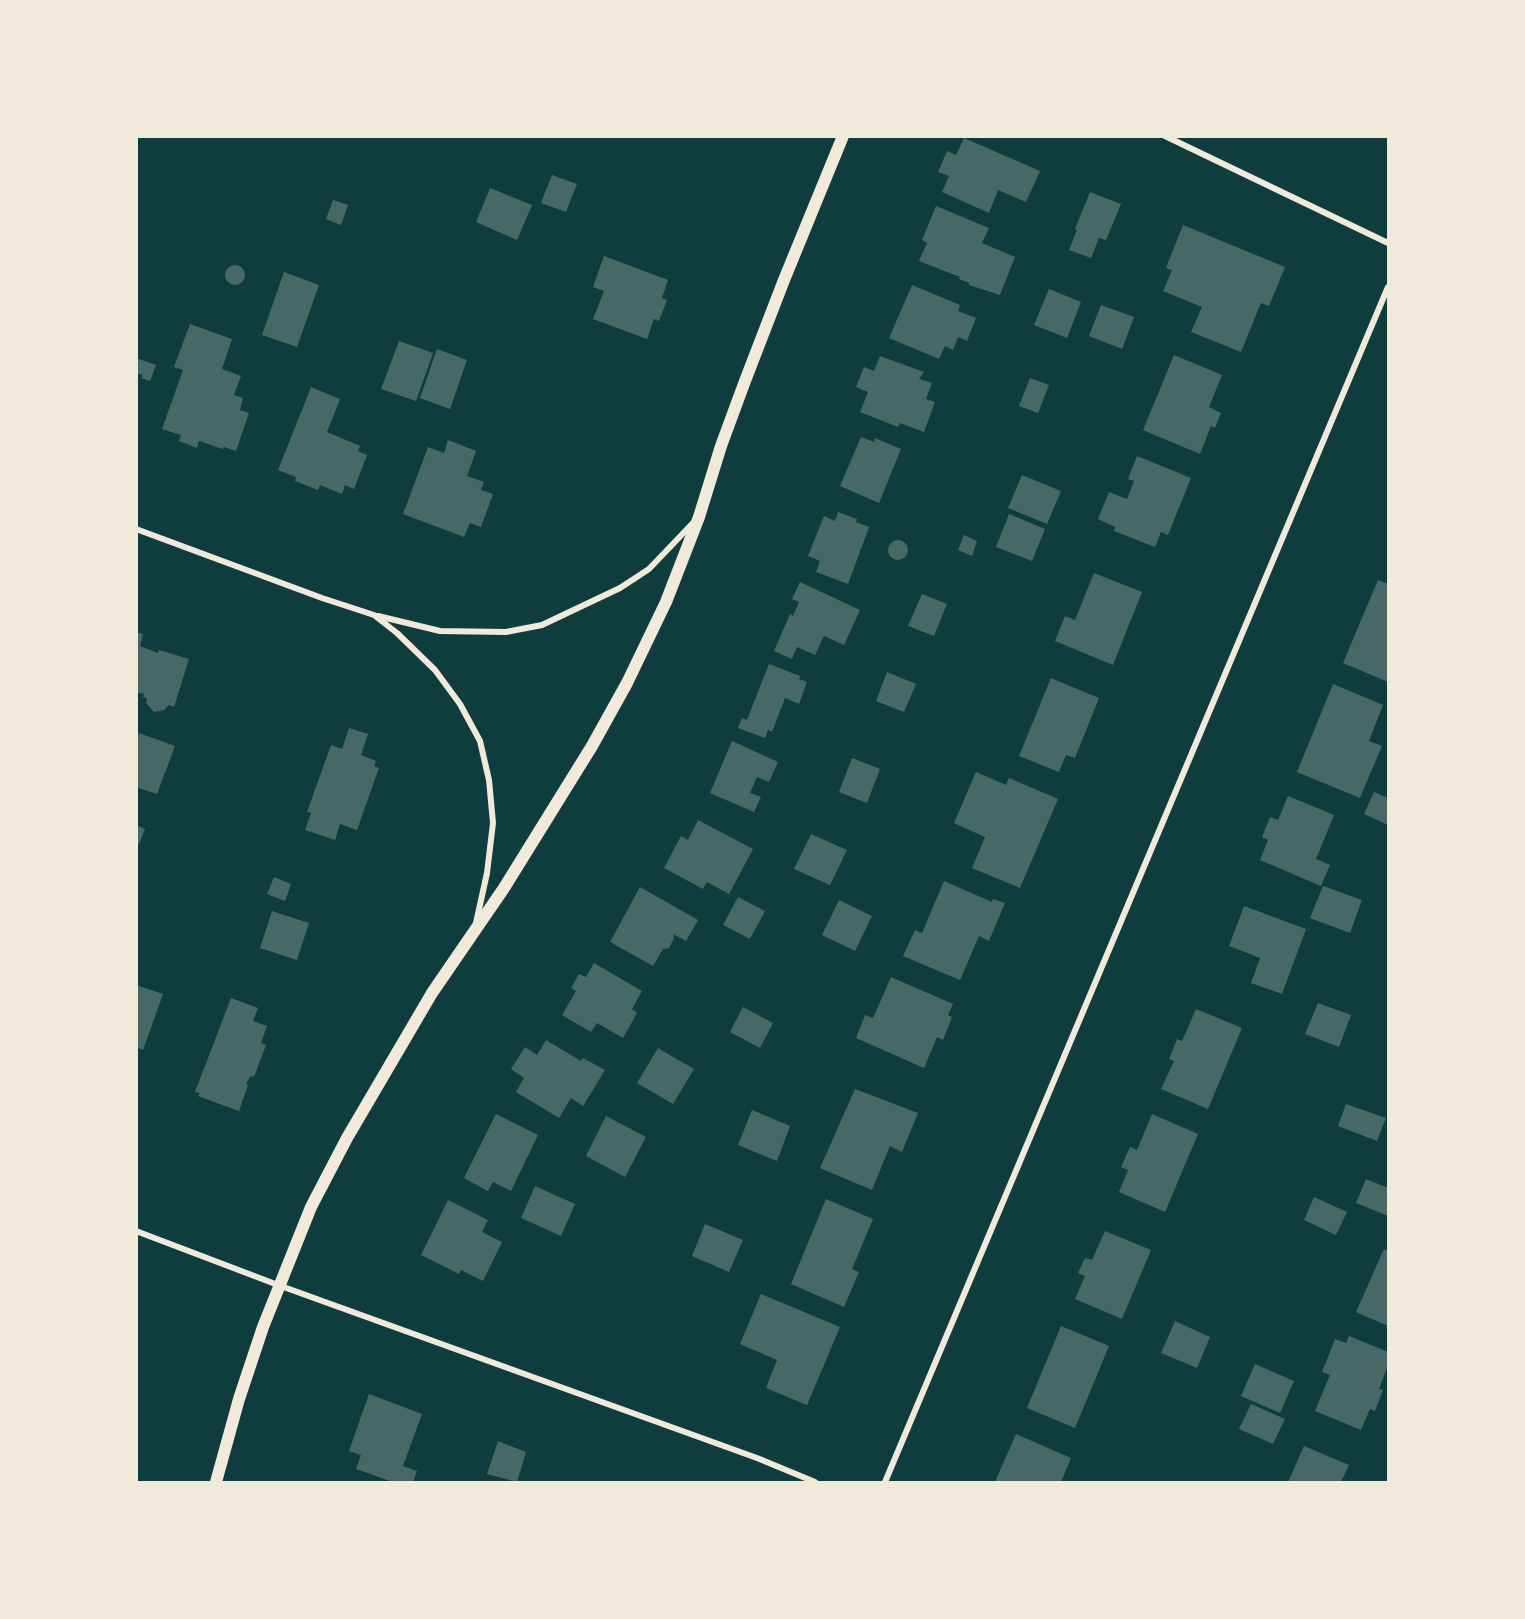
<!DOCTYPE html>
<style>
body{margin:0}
#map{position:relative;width:1525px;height:1619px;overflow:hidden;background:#0f3d3e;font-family:Barlow,sans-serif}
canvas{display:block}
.frame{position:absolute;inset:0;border:138px solid #f1e9da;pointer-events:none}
</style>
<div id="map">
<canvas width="1525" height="1619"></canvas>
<div class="frame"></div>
</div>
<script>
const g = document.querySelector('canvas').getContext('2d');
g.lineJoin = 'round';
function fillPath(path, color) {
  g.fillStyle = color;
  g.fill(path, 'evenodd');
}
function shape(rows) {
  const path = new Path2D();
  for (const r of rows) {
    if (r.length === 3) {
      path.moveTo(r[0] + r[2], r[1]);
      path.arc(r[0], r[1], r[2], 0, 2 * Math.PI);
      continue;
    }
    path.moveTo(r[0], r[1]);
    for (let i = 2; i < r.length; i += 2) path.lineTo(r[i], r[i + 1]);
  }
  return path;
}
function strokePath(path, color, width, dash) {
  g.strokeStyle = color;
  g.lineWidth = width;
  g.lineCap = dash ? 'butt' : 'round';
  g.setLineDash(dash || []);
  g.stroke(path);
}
fillPath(shape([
 [964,138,1040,171,1026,202,998,190,989,213,942,192,949,176,938,172,947,151,956,155],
 [552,175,577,184,566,212,541,203],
 [490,188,532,205,517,240,476,222],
 [1090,192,1121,204,1106,240,1099,238,1091,258,1069,250,1077,230,1075,229],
 [333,200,348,205,341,225,326,219],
 [936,206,989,228,982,243,1015,257,1000,295,969,285,969,283,959,279,960,277,919,261,927,243,922,240],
 [1183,225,1285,267,1269,306,1261,303,1241,352,1191,332,1202,307,1163,291,1172,270,1166,268],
 [604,256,668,280,662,298,667,300,659,321,654,319,647,339,593,319,604,291,593,287],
 [235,275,10],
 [284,272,319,285,297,347,262,335],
 [912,285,960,305,958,311,976,318,967,341,958,337,953,350,945,346,939,359,889,338],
 [1049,289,1081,302,1067,338,1034,325],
 [1101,305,1134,317,1122,349,1089,336],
 [190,324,232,339,222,369,241,376,234,395,243,398,240,410,249,413,236,451,224,447,223,449,199,441,197,448,179,441,181,435,162,429,183,370,174,367],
 [399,341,433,353,416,401,381,389],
 [437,349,467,360,450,409,420,398],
 [1174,355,1222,375,1209,407,1221,413,1215,428,1211,426,1200,454,1143,430],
 [880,356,924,372,919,379,932,383,926,399,935,402,924,432,900,423,898,427,860,412,868,392,856,387,864,367,874,371],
 [136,358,156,365,150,381,141,378,143,375,136,373],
 [1030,378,1049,385,1038,413,1019,406],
 [311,387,340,399,327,432,360,446,358,451,367,455,354,489,345,485,342,494,320,485,318,490,295,481,296,477,278,470],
 [861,437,874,442,875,438,901,449,879,503,840,486],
 [448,440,476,451,467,476,484,482,481,490,493,494,481,527,470,523,464,537,403,514,428,447,444,453],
 [1137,456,1191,478,1168,535,1161,532,1155,547,1114,531,1115,527,1098,519,1109,492,1127,499,1134,481,1128,479],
 [1022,475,1061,491,1047,524,1008,508],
 [838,512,857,519,856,522,869,527,848,584,816,572,820,561,808,556,824,516,835,521],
 [1009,514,1045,529,1032,561,996,547],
 [964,535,977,541,972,556,958,550],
 [898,550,10],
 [1094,573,1142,592,1113,665,1055,641,1065,616,1075,620],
 [1378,580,1388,584,1388,682,1343,663],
 [800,582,860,610,844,645,824,636,815,655,797,647,792,659,774,651,790,614,793,616,799,602,792,599],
 [922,594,947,604,934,636,908,626],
 [136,632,143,634,140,646,158,653,159,650,189,659,174,707,169,705,164,710,154,712,146,703,147,698,143,697,144,694,136,692],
 [769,664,800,676,799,679,807,682,799,704,785,698,772,732,768,730,765,738,738,728,742,718,747,720],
 [887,672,916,684,904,712,876,701],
 [1051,678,1099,698,1075,758,1066,755,1059,772,1019,756],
 [1333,684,1383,705,1369,741,1382,746,1360,798,1297,772],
 [349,728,368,734,361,755,376,761,374,766,379,768,357,830,340,824,335,840,305,830,311,813,307,812,331,745,342,749],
 [139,733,175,746,157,794,136,787,136,741],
 [732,741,778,762,769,782,757,777,750,793,761,797,754,812,710,793],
 [852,758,880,769,867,803,839,792],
 [976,772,1006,785,1009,778,1058,799,1020,888,972,868,985,837,954,823],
 [1374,792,1388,798,1388,825,1364,814],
 [1288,796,1334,815,1316,859,1330,865,1321,886,1260,860,1268,840,1262,837,1270,817,1278,820],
 [698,820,753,849,729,894,707,882,703,889,664,868,681,836,688,840],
 [136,825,145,829,139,844,136,843],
 [811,834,847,850,830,885,794,869],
 [274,877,291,884,285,901,267,894],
 [944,881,992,902,993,899,1005,903,989,941,979,936,960,980,903,956,915,930,922,933],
 [1323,886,1362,900,1350,933,1310,918],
 [640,887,698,920,686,941,673,934,674,938,669,948,663,949,653,966,610,942],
 [738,897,765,911,750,939,723,925],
 [839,900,872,916,855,951,822,935],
 [1244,906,1306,929,1282,994,1251,983,1260,958,1229,946],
 [272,911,309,923,297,960,260,948],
 [594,963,642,991,632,1009,637,1013,623,1038,597,1023,591,1032,562,1015,576,991,571,988,579,974,586,977],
 [891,977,953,1004,948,1015,952,1017,943,1040,937,1037,924,1068,856,1038,865,1015,873,1018],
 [136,985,163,994,143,1050,136,1047],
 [231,998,258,1008,253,1021,267,1026,261,1043,266,1045,254,1077,251,1076,248,1080,246,1084,248,1085,239,1111,198,1096,200,1093,195,1092],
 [1318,1003,1351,1015,1339,1047,1305,1034],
 [743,1007,773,1023,760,1048,730,1032],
 [1196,1009,1242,1028,1208,1109,1161,1089,1174,1061,1169,1059,1177,1039,1182,1041],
 [546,1040,581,1061,583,1058,605,1070,583,1106,571,1098,559,1118,516,1092,524,1078,511,1069,525,1047,537,1055],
 [658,1048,694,1069,673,1104,637,1083],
 [855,1089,918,1113,902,1152,890,1146,872,1190,820,1168],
 [1346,1104,1386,1118,1377,1141,1338,1126],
 [752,1110,790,1126,777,1161,738,1145],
 [496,1114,538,1135,511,1191,493,1182,488,1191,464,1178],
 [1152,1114,1198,1134,1165,1212,1119,1192,1128,1170,1121,1167,1130,1147,1137,1150],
 [606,1116,646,1137,625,1177,586,1156],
 [1366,1179,1388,1188,1388,1216,1356,1203],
 [535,1186,575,1204,561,1236,521,1218],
 [1314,1197,1347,1212,1336,1235,1304,1220],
 [826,1199,873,1219,852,1269,859,1272,844,1307,791,1284],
 [448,1200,488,1220,482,1232,502,1242,483,1281,461,1270,459,1274,421,1255],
 [705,1224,743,1240,729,1272,692,1256],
 [1105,1231,1151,1250,1122,1319,1075,1299,1085,1276,1078,1273,1085,1258,1092,1260],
 [1384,1249,1388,1251,1388,1326,1356,1312],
 [761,1294,840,1327,807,1405,766,1388,777,1360,740,1344],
 [1175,1321,1210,1337,1197,1368,1161,1353],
 [1061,1326,1109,1346,1075,1428,1027,1408],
 [1349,1336,1388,1352,1388,1365,1379,1389,1383,1390,1375,1411,1370,1409,1361,1430,1315,1411,1330,1375,1322,1372,1335,1339,1346,1343],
 [1255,1364,1294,1381,1280,1413,1241,1396],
 [369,1394,422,1414,403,1466,417,1471,413,1482,393,1482,356,1469,361,1455,349,1451],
 [1251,1404,1285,1419,1273,1444,1239,1429],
 [1016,1434,1071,1458,1061,1482,995,1482],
 [498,1441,526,1452,517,1482,487,1474],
 [1304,1446,1349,1465,1341,1482,1288,1482]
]), '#486865');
strokePath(shape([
 [1165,136,1388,243],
 [136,529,322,598,374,615,397,633,435,670,460,704,480,741,489,780,493,823,487,873,476,923],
 [378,616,440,631,506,632,542,625,620,588,649,569,692,524],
 [136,1231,278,1285,757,1458,815,1482],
 [885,1482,1388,287]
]), '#f1e9da', 6);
strokePath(shape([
 [216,1482,239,1399,263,1327,311,1207,347,1138,432,993,504,888,592,746,627,683,666,602,699,517,721,446,745,381,784,280,843,136]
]), '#f1e9da', 12);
</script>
